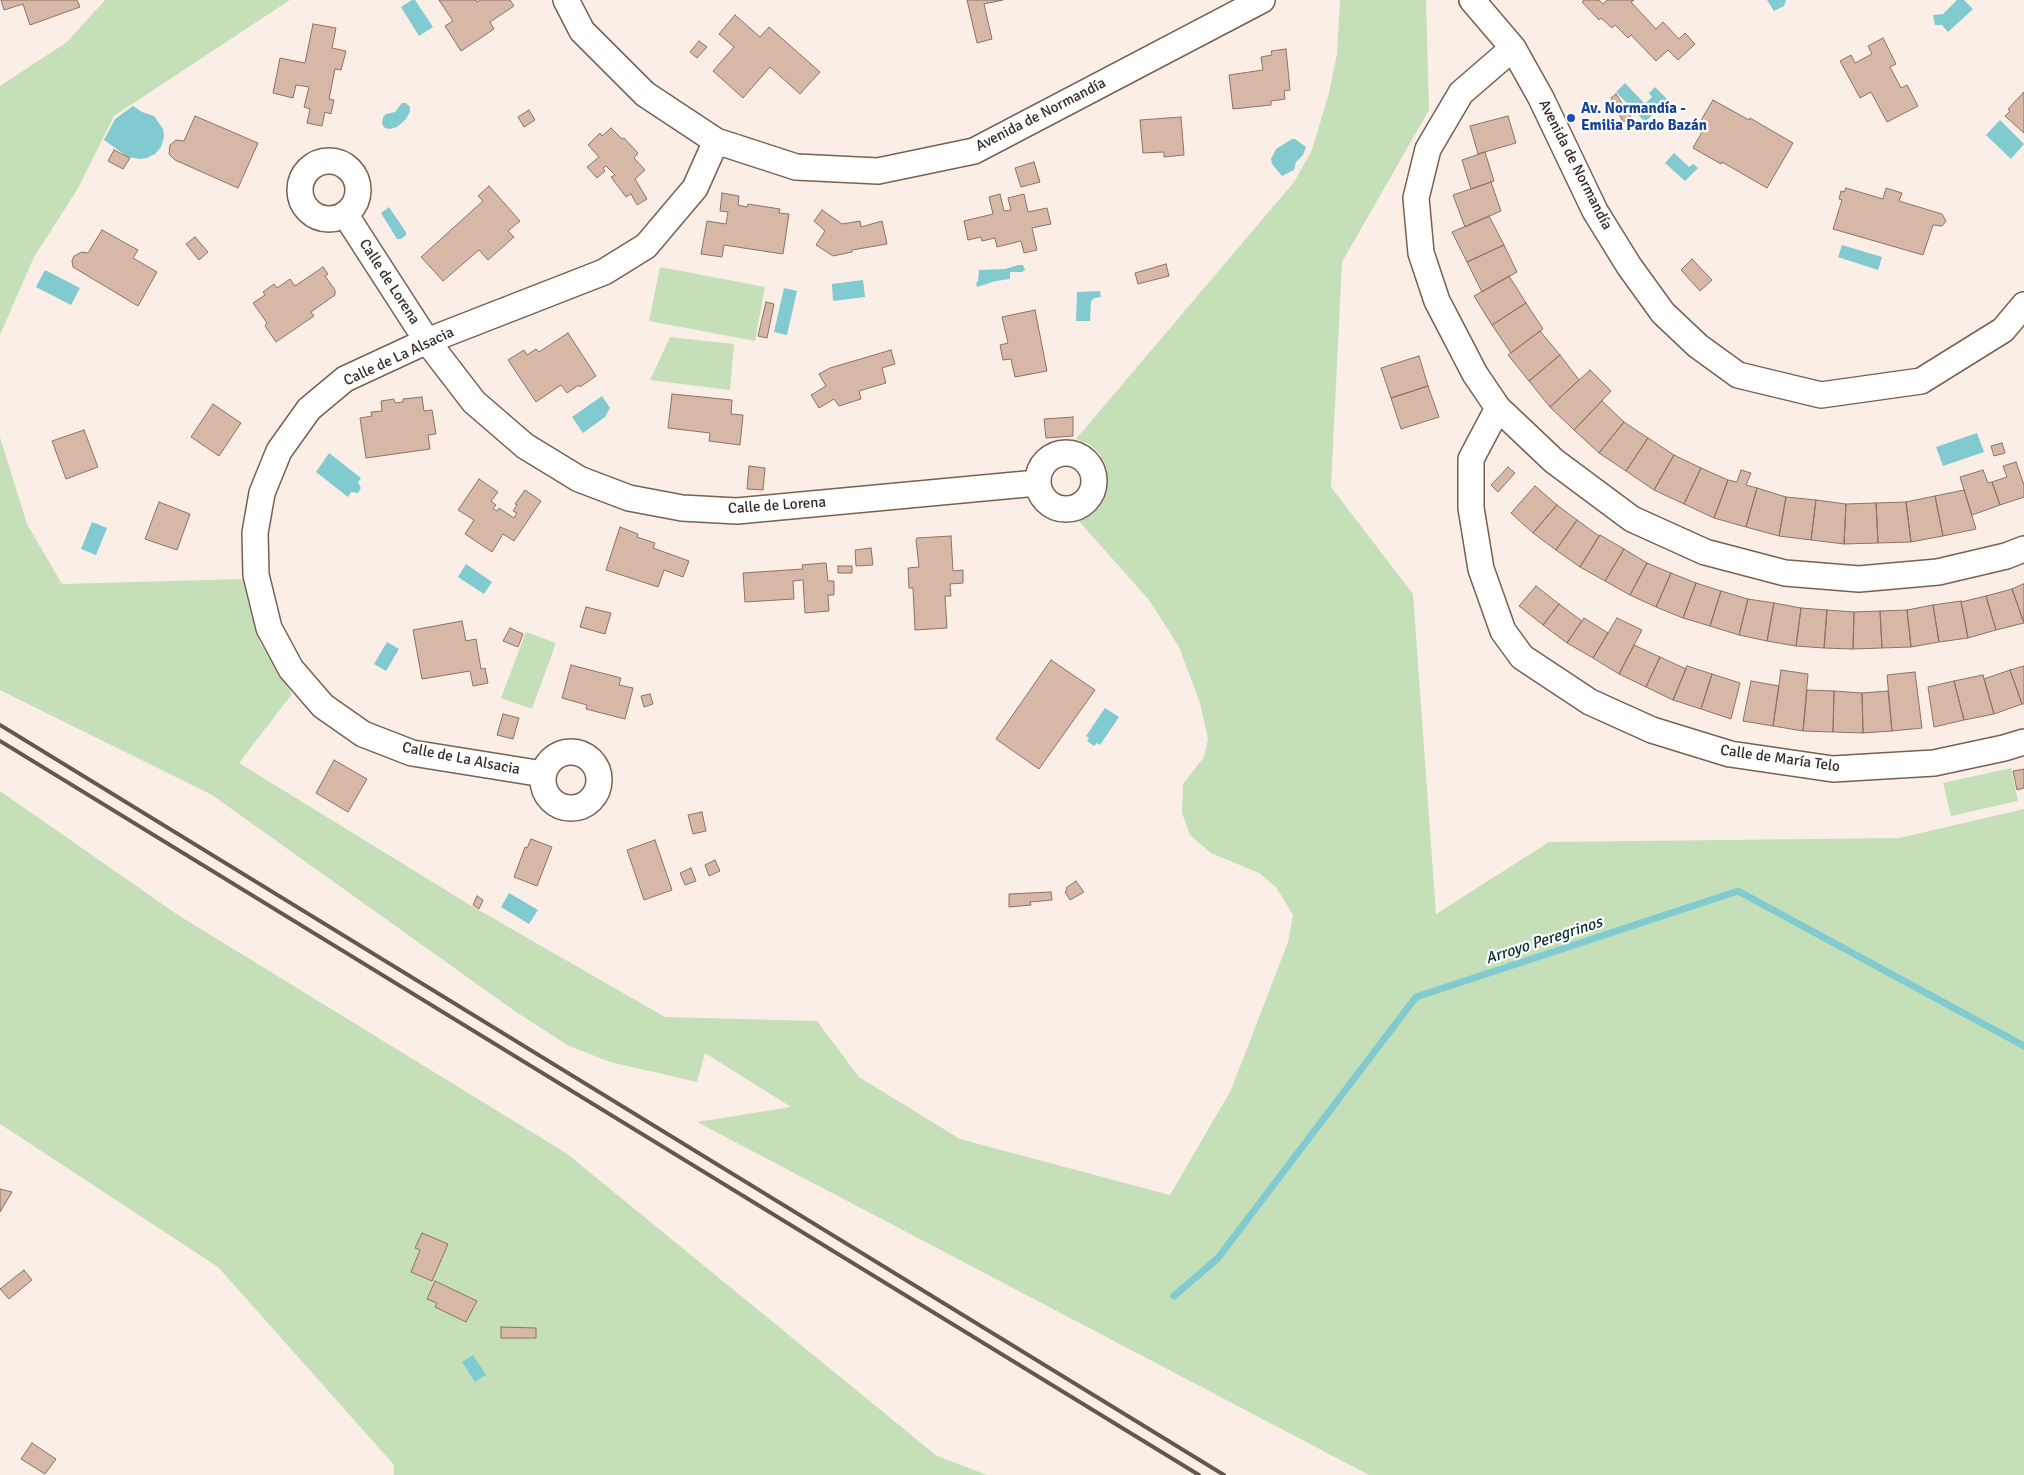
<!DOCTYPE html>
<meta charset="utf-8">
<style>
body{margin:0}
canvas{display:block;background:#fbeee7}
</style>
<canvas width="2024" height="1475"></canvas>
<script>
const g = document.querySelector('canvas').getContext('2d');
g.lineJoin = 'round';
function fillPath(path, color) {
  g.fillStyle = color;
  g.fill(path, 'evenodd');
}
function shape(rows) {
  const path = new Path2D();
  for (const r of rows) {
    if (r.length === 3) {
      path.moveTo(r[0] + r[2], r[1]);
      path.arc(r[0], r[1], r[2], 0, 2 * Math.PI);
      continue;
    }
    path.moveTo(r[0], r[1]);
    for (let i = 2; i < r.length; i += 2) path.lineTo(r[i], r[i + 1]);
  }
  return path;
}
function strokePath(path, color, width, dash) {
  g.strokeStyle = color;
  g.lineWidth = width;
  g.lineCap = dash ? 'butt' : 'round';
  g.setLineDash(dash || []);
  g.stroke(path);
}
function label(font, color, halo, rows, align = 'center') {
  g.font = font + ' Signika,sans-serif';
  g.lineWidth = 4.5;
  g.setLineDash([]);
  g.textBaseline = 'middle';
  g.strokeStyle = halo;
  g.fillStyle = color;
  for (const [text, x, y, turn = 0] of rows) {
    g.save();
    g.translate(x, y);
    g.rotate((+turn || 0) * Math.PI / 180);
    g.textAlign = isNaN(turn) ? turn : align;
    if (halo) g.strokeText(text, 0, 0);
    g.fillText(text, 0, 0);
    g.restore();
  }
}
fillPath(shape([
 [105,0,290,0,114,116,77,190,34,257,0,335,0,86,67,42],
 [1340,0,1426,0,1429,110,1342,262,1331,487,1413,594,1436,914,1549,842,1899,838,2024,809,2024,1475,1369,1475,697,1122,791,1107,705,1053,697,1082,610,1062,569,1046,516,1012,212,795,0,690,0,437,27,524,62,584,243,579,251,615,260,643,292,694,239,763,470,905,665,1017,817,1021,859,1077,960,1139,1170,1195,1231,1090,1288,942,1293,915,1276,887,1259,873,1211,853,1190,835,1182,813,1183,784,1204,757,1208,739,1200,703,1179,647,1149,600,1078,520,1090,514,1100,505,1106,492,1108,479,1106,465,1099,453,1089,444,1076,439,1294,182,1312,150,1329,93,1337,54],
 [660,267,765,287,755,341,649,321],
 [670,337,734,344,730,390,650,380],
 [526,632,556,643,532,709,501,698],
 [2011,768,2018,801,1951,816,1943,783],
 [0,791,178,915,566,1153,937,1456,987,1475,394,1475,394,1465,218,1267,0,1124]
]), '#c5e0b9');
fillPath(shape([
 [412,0,415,0,433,27,419,36,401,7],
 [1767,0,1786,0,1784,6,1774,11],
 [1957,0,1964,0,1973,9,1948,32,1942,25,1935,25,1933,15,1943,14],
 [1625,83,1645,104,1652,97,1649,93,1655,87,1668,100,1645,122,1616,92],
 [402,103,406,103,410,107,410,112,405,120,397,127,390,129,385,128,382,124,383,117,386,114,395,112],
 [133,106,142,112,154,116,163,129,164,137,161,147,155,154,147,158,140,159,128,157,104,140,115,119],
 [2000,120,2024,144,2011,159,1986,135],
 [1292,139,1295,139,1306,147,1303,155,1296,162,1294,170,1282,176,1272,164,1271,159,1276,149],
 [1674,153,1689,167,1693,164,1698,168,1685,181,1665,163],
 [389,207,406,232,406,235,401,239,397,239,381,213],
 [1842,245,1882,257,1878,270,1838,257],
 [1018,265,1023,265,1025,270,1022,272,1010,272,1010,279,996,281,977,287,976,283,978,281,979,270,1005,269],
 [45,270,80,288,71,305,36,287],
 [863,280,865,297,833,301,832,284],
 [784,288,797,291,787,335,774,332],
 [1100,291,1101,297,1094,298,1091,301,1090,321,1076,321,1077,292],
 [602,396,610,408,605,417,583,433,572,417],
 [1977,433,1984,452,1943,466,1936,447],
 [329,453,361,478,358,482,361,488,358,493,351,492,348,497,316,472],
 [92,522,107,528,96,555,81,549],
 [466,564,492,582,484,594,458,577],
 [387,642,399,649,386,671,374,664],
 [1105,708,1119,717,1100,745,1097,743,1094,746,1087,741,1089,738,1086,736],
 [509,893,538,910,529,924,501,907],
 [473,1355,486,1375,475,1382,462,1362]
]), '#81cad0');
strokePath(shape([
 [1174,1296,1218,1258,1416,997,1738,891,2024,1046]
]), '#81cad0', 7);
const building = shape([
 [1,0,77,0,80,7,30,25,23,4,4,10,1,0],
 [439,0,476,0,477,2,480,0,510,0,514,6,490,22,494,29,461,51,445,26,453,21,439,0],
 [967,0,1003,0,984,4,992,39,977,43,967,0],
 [1584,0,1599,0,1603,4,1607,0,1634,0,1631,2,1656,29,1663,22,1679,39,1685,33,1695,44,1678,60,1668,50,1656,61,1631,35,1628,38,1615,25,1612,28,1601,18,1599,20,1582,2,1584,0],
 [735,15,760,37,769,27,820,72,800,94,770,67,743,98,713,71,734,47,719,34,735,15],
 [313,24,336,28,332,48,346,51,341,70,335,69,329,99,334,100,331,114,325,112,322,126,307,123,310,109,304,107,309,87,296,85,293,98,273,93,280,58,305,63,313,24],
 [1883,38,1896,64,1890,67,1901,88,1907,85,1918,106,1887,122,1871,92,1860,98,1840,61,1851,55,1855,63,1872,54,1868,46,1883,38],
 [699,41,707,47,697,58,690,52,699,41],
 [1286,49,1290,90,1284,91,1285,99,1271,101,1271,105,1233,109,1229,75,1263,70,1261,57,1272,55,1271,51,1286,49],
 [2024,92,2024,133,2005,116,2010,111,2008,109,2024,92],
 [1616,94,1631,117,1623,122,1611,98,1616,94],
 [1713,100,1749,120,1750,118,1793,143,1767,188,1722,162,1721,164,1693,148,1703,130,1697,127,1713,100],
 [529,110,535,120,524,127,518,117,529,110],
 [195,116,258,143,238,188,175,160,169,154,170,145,176,140,184,141,195,116],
 [1508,116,1516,143,1478,154,1470,126,1508,116],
 [1181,117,1184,155,1164,157,1164,152,1143,153,1140,120,1181,117],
 [611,128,622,139,624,138,638,153,634,158,645,170,635,179,647,199,637,205,631,194,626,197,611,177,615,175,606,166,603,168,605,171,597,178,587,167,599,157,588,145,600,133,602,136,611,128],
 [114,150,130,158,123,169,108,161,114,150],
 [1485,152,1494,181,1471,189,1462,160,1485,152],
 [1034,162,1040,182,1021,187,1015,168,1034,162],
 [1491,182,1501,211,1465,227,1453,195,1491,182],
 [489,186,520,221,508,231,514,237,488,260,479,250,443,281,421,257,483,201,478,196,489,186],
 [1846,188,1883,199,1886,188,1902,193,1899,201,1942,214,1946,221,1942,226,1933,225,1923,255,1833,229,1842,200,1839,199,1841,191,1844,192,1846,188],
 [722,193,739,196,738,205,747,207,748,204,780,209,779,213,789,214,783,254,724,245,722,257,701,254,707,221,726,224,728,212,720,211,722,193],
 [1000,194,1004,211,1011,210,1008,198,1024,194,1028,212,1047,208,1051,224,1032,228,1037,250,1024,253,1021,241,997,247,995,238,982,241,981,237,968,240,964,221,993,214,989,197,1000,194],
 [822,210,842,224,860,221,861,227,882,221,887,244,852,250,852,252,833,256,816,245,825,231,814,221,822,210],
 [1489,216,1504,245,1467,262,1452,232,1489,216],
 [102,230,138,250,133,258,157,272,138,306,73,267,72,261,74,256,82,252,88,253,102,230],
 [195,237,208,252,199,260,186,244,195,237],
 [1504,245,1517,272,1482,292,1467,262,1504,245],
 [1692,259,1712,280,1700,291,1681,270,1692,259],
 [1166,264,1169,276,1138,284,1135,273,1166,264],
 [323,267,328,274,325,276,335,290,335,295,311,312,314,316,276,342,265,326,267,323,253,303,265,295,263,292,274,284,277,288,290,279,295,286,323,267],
 [1509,276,1526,303,1492,325,1474,296,1509,276],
 [766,302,774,304,767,338,758,336,766,302],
 [1526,303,1543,329,1511,353,1492,325,1526,303],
 [1035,310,1047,371,1015,377,1011,359,1003,360,1000,345,1008,343,1002,317,1035,310],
 [1540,331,1560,355,1529,381,1508,355,1540,331],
 [568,333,596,376,580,387,579,385,567,393,561,385,536,402,508,360,524,350,527,355,536,349,539,352,568,333],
 [891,350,895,364,882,368,886,383,859,391,861,399,839,406,834,399,819,408,811,395,826,386,819,374,830,368,891,350],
 [1560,355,1579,380,1550,407,1529,381,1560,355],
 [1419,356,1428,386,1391,398,1381,368,1419,356],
 [1590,370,1611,391,1574,430,1550,407,1590,370],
 [1428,386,1439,417,1401,429,1391,398,1428,386],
 [672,394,732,400,731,414,743,415,740,445,709,441,710,433,668,428,672,394],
 [422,397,424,411,432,410,436,434,428,435,430,449,366,458,360,418,372,416,371,412,382,411,381,401,394,399,395,403,403,402,403,399,422,397],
 [1602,401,1624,422,1599,453,1574,430,1602,401],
 [213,404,241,423,219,456,191,437,213,404],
 [1073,417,1073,436,1046,438,1044,419,1073,417],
 [1624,422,1648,438,1626,471,1599,453,1624,422],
 [84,430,98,467,66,479,52,441,84,430],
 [1648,438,1674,455,1654,490,1626,471,1648,438],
 [2002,443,2005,453,1994,456,1991,446,2002,443],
 [1674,455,1701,468,1684,504,1654,490,1674,455],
 [2016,462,2024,485,2024,497,2000,505,1992,482,2007,477,2003,466,2016,462],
 [749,466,765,468,763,490,747,489,749,466],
 [1508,467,1515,473,1498,492,1491,485,1508,467],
 [1701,468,1728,480,1714,518,1684,504,1701,468],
 [1741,470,1751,473,1746,485,1757,488,1746,527,1714,518,1728,480,1737,482,1741,470],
 [1983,470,1988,483,1992,482,2000,505,1972,515,1960,477,1983,470],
 [479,479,498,492,491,501,496,505,493,509,497,511,499,508,514,518,517,513,513,511,517,505,515,504,525,490,541,501,514,541,503,534,492,552,465,534,474,520,458,510,479,479],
 [1535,486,1557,505,1533,533,1511,513,1535,486],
 [1757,488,1786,497,1779,536,1746,527,1757,488],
 [1964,490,1976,529,1943,536,1935,496,1964,490],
 [1935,496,1943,536,1911,542,1906,502,1935,496],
 [1786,497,1816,500,1811,540,1779,536,1786,497],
 [1816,500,1846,504,1844,544,1811,540,1816,500],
 [159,502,190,514,177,550,145,539,159,502],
 [1906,502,1911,542,1878,543,1876,503,1906,502],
 [1876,503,1878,543,1844,544,1846,504,1876,503],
 [1557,505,1577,520,1556,550,1533,533,1557,505],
 [1577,520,1599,536,1580,567,1556,550,1577,520],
 [620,527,638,534,637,537,655,543,653,548,689,561,683,577,664,570,658,587,606,570,620,527],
 [1600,535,1624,549,1605,581,1580,567,1600,535],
 [951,536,953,571,963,570,963,583,950,584,951,596,945,596,947,628,915,630,913,588,909,588,908,568,919,567,916,540,917,538,951,536],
 [871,548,873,565,856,566,855,550,871,548],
 [1624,549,1647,563,1630,595,1605,581,1624,549],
 [824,563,826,563,828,581,834,581,834,595,828,595,829,611,805,613,803,580,793,581,794,599,745,602,743,573,803,569,802,565,824,563],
 [1647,563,1671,573,1656,607,1630,595,1647,563],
 [838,566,852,566,852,573,838,573,838,566],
 [1671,573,1696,583,1683,618,1656,607,1671,573],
 [1696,583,1721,591,1710,626,1683,618,1696,583],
 [2023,584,2024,584,2024,623,2012,589,2023,584],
 [1536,586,1559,604,1543,625,1519,606,1536,586],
 [2012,589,2024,623,1996,630,1986,596,2012,589],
 [1721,591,1748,599,1739,635,1710,626,1721,591],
 [1986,596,1996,630,1968,638,1961,602,1986,596],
 [1748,599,1774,603,1767,641,1739,635,1748,599],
 [1961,601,1968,638,1939,642,1933,605,1961,601],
 [1774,603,1801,608,1796,646,1767,641,1774,603],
 [1559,604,1582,621,1567,643,1543,625,1559,604],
 [1933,605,1939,642,1911,647,1907,610,1933,605],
 [586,607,611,613,605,634,580,627,586,607],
 [1801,608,1827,610,1824,648,1796,646,1801,608],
 [1827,610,1854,612,1853,649,1824,648,1827,610],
 [1907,610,1911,647,1882,648,1880,611,1907,610],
 [1880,611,1882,648,1853,649,1854,612,1880,611],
 [1584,618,1608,633,1593,658,1567,643,1584,618],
 [1617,618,1642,630,1619,674,1593,658,1617,618],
 [462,621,466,641,476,639,481,669,485,668,488,683,473,686,470,671,422,679,413,630,462,621],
 [510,628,523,634,518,647,503,641,510,628],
 [1634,645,1660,657,1646,687,1619,674,1634,645],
 [1660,657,1686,669,1673,700,1646,687,1660,657],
 [1051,660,1095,690,1039,769,996,739,1051,660],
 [571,665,621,678,619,685,633,688,625,719,586,709,587,705,562,698,571,665],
 [1687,666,1712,674,1701,709,1673,700,1687,666],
 [2024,666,2024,704,2022,704,2010,670,2024,666],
 [1781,670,1808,674,1803,731,1773,726,1781,670],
 [2010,670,2022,704,1994,714,1984,679,2010,670],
 [1915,672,1922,728,1892,731,1887,675,1915,672],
 [1712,674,1740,683,1731,719,1701,709,1712,674],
 [1983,675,1994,714,1964,720,1954,681,1983,675],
 [1751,681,1779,686,1773,726,1743,721,1751,681],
 [1954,681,1964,720,1934,727,1928,687,1954,681],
 [1807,690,1834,691,1833,732,1803,731,1807,690],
 [1834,691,1862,693,1863,733,1833,732,1834,691],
 [1888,691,1892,731,1863,733,1862,693,1888,691],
 [650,694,653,704,644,707,641,696,650,694],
 [503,714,519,718,513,739,497,735,503,714],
 [334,760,367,779,348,812,316,793,334,760],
 [2024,769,2024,788,2017,790,2013,771,2024,769],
 [702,812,706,831,693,834,688,815,702,812],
 [531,839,552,847,537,886,514,877,525,847,527,848,531,839],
 [655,840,672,890,644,900,627,850,655,840],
 [715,860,720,871,709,876,705,865,715,860],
 [691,868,696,881,685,885,680,873,691,868],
 [1076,881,1084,892,1070,900,1065,892,1067,890,1066,888,1076,881],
 [1051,892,1052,900,1030,902,1031,905,1009,907,1009,894,1051,892],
 [477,896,483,900,479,909,473,905,477,896],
 [0,1189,12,1192,0,1212,0,1189],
 [422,1233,448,1244,432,1281,411,1272,420,1250,415,1248,422,1233],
 [24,1270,32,1280,9,1299,0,1289,24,1270],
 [435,1281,477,1301,466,1322,435,1307,437,1303,427,1299,435,1281],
 [501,1327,536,1328,536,1338,501,1338,501,1327],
 [32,1443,56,1459,45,1474,21,1459,32,1443]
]);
fillPath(building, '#d7b7a6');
strokePath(building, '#8f7262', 1);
const minor = shape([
 [566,0,582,31,645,94,716,141,796,167,878,171,974,151,1262,0],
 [1472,0,1513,48,1541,98,1595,211,1629,266,1663,313,1698,346,1738,375,1821,395,1921,381,2003,330,2024,305],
 [1513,48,1461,93,1428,149,1416,198,1421,253,1437,301,1475,374,1498,408,1554,461,1632,519,1705,552,1785,573,1859,579,1938,572,2006,556,2024,549],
 [329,190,29],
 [345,214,427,341,474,402,525,446,579,479,629,498,682,508,737,511,1037,483],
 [1498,408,1471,459,1471,508,1481,569,1503,631,1522,657,1590,702,1652,730,1730,754,1833,769,1934,763,2004,748,2024,742],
 [1066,481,28],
 [571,780,28],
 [543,774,412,753,363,734,323,706,291,669,269,628,256,575,255,533,262,493,279,451,309,409,345,379,427,341,604,272,646,246,695,188,716,141]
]);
strokePath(minor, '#7b5f4f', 28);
strokePath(minor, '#fff', 25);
strokePath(shape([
 [0,725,1224,1475],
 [0,741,1199,1475]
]), '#645750', 4);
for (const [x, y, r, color] of [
 [1571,118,5,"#1a4fb4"]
]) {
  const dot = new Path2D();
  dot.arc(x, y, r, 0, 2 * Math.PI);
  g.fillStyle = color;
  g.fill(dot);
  strokePath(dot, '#fefefe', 2);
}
label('bold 15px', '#164399', '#fefefe', [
 ["Av. Normandía -",1581,109],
 ["Emilia Pardo Bazán",1581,126]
], 'left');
label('15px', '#392c25', '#fefefe', [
 ["Avenida de Normandía",1041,115,-27],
 ["Avenida de Normandía",1575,165,63],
 ["Calle de Lorena",389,282,57],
 ["Calle de La Alsacia",399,357,-25],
 ["Calle de Lorena",777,506,-4],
 ["Calle de La Alsacia",461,759,11],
 ["Calle de María Telo",1780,759,8]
]);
label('italic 16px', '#0b3133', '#fefefe', [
 ["Arroyo Peregrinos",1544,941,-18]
]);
</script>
